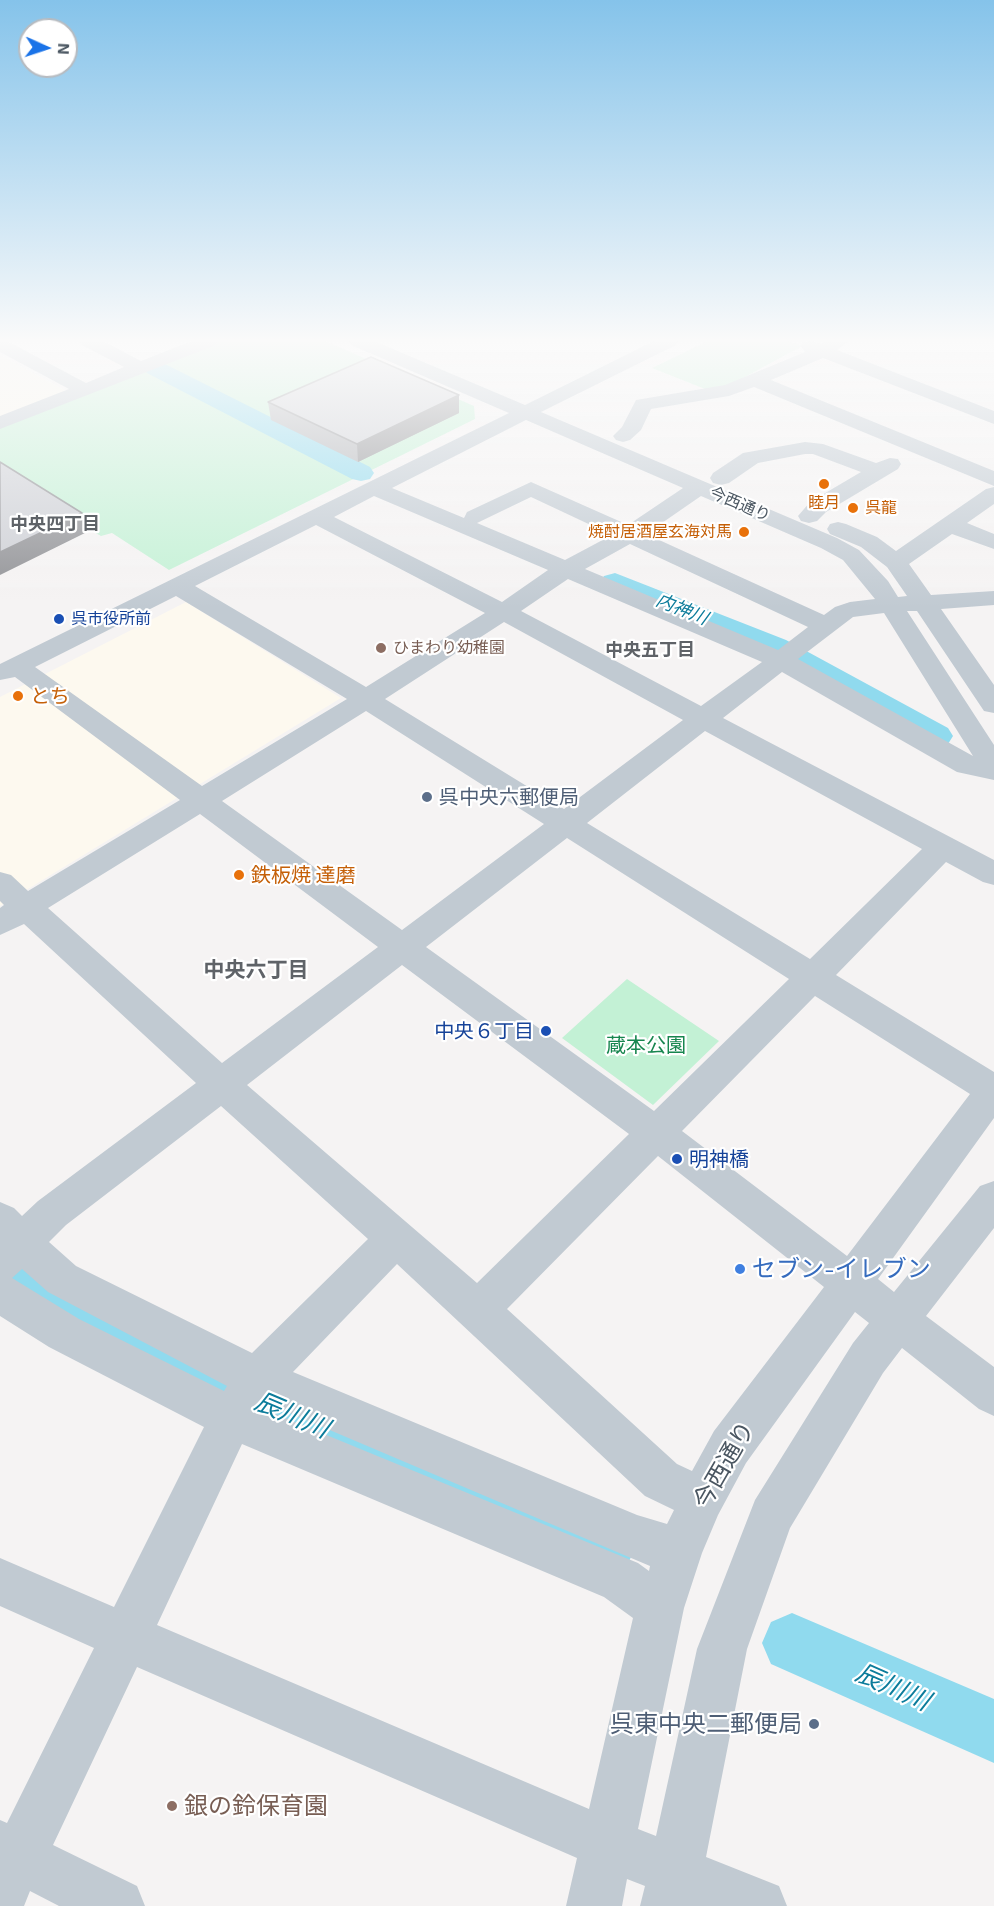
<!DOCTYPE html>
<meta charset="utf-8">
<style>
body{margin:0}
#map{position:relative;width:994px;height:1906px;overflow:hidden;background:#f5f3f3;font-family:"Exo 2",sans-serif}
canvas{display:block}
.north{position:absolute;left:18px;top:18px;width:60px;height:60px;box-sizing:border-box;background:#fff;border:2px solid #b7bbc0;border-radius:50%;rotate:93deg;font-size:16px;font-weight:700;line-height:24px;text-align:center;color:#4a5661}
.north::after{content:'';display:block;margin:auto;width:21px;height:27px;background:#1a73e8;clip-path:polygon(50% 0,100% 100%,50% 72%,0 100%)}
</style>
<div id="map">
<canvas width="994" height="1906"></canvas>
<div class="north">N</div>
</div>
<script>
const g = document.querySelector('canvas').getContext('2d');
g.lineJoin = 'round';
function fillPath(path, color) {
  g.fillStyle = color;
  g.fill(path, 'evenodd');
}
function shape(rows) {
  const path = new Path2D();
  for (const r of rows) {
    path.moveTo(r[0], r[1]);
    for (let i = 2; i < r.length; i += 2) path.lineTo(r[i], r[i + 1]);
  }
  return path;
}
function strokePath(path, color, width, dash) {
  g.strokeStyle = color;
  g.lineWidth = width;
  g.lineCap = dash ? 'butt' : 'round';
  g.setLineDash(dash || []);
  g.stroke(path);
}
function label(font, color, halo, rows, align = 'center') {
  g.font = font + ' "Exo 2","Noto Sans JP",sans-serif';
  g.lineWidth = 4.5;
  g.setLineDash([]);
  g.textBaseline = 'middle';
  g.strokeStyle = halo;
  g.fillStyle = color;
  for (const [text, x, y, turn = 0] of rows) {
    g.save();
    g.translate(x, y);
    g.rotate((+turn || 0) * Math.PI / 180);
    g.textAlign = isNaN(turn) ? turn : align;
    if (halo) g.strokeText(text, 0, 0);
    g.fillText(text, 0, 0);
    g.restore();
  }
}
fillPath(shape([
 [0,355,70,393,0,420],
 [186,602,341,698,0,906,0,697]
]), '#fdf9ef');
fillPath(shape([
 [218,341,325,341,474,406,475,419,169,570,112,533,101,536,81,525,0,467,0,426],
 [708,341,787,341,802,346,725,388,705,389,652,368],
 [627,979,719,1041,653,1105,562,1038]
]), '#c3f1d5');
fillPath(shape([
 [155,361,163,363,370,467,374,473,370,479,361,481,352,479,147,373,143,368,147,363,155,361],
 [615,573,786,640,948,728,953,736,948,744,936,747,924,744,764,654,604,588,600,582,604,576,615,573],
 [0,1222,17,1228,76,1278,235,1364,400,1433,526,1491,626,1528,635,1548,626,1568,606,1577,517,1544,362,1471,197,1400,40,1312,0,1275,0,1222],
 [792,1613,994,1699,994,1763,771,1664,762,1643,771,1622,792,1613]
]), '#90daee');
fillPath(shape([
 [0,341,7,341,86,383,124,367,82,345,80,341,103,341,141,361,192,341,218,341,216,345,0,429,0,416,69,389,0,352,0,341],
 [349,341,374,341,525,405,654,341,678,341,676,345,541,412,837,538,859,550,888,581,898,597,907,596,887,567,861,547,830,534,827,529,830,524,838,522,846,524,877,537,896,551,986,489,994,487,994,504,967,523,994,534,994,549,952,534,909,564,931,595,994,591,994,605,941,609,994,685,994,713,984,711,917,611,907,611,994,745,994,780,957,772,782,672,723,718,994,860,994,885,983,882,946,862,836,975,994,1072,994,1118,878,1279,894,1292,980,1186,994,1181,994,1228,926,1316,994,1367,994,1416,979,1409,902,1348,883,1373,790,1528,747,1649,706,1857,779,1886,787,1906,640,1906,645,1886,627,1879,622,1906,566,1906,577,1858,137,1667,53,1845,137,1886,145,1906,59,1906,30,1891,24,1906,0,1906,0,1820,7,1823,94,1648,0,1606,0,1558,114,1607,204,1427,49,1347,0,1316,0,1202,14,1208,22,1216,38,1201,196,1083,24,924,0,935,0,908,4,905,0,901,0,872,11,875,28,891,180,800,15,677,0,680,0,664,509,413,351,345,349,341],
 [526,420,683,488,628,525,531,482,467,512,464,518,392,488,526,420],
 [374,496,548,570,502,602,334,517,374,496],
 [701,496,821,548,843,560,875,599,850,602,835,607,824,615,646,534,701,496],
 [531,497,612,535,565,560,477,523,531,497],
 [316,525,485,613,366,687,195,586,316,525],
 [630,544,808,627,778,650,585,569,630,544],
 [568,579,762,662,701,706,521,611,568,579],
 [176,596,347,699,202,786,35,667,176,596],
 [884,613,973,756,798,659,853,617,884,613],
 [504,622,683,720,564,809,385,699,504,622],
 [366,711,544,824,402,930,222,801,366,711],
 [705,731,922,849,810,959,587,823,705,731],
 [200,814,378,947,222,1063,48,908,200,814],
 [567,838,789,979,654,1111,426,947,567,838],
 [402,965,629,1134,477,1283,247,1085,402,965],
 [815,996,970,1094,847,1256,682,1131,815,996],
 [221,1106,368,1239,252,1353,76,1266,49,1242,66,1225,221,1106],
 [658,1156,824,1287,714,1431,692,1471,677,1464,507,1309,658,1156],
 [397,1264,645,1496,674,1510,667,1524,637,1515,293,1372,397,1264],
 [22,1269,48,1292,227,1386,224,1391,79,1319,12,1278,22,1269],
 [855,1312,869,1323,853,1343,755,1500,697,1649,656,1836,638,1829,684,1608,702,1553,718,1515,746,1463,855,1312],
 [266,1403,650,1566,649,1571,638,1563,263,1409,266,1403],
 [242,1444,604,1597,633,1618,589,1809,157,1625,242,1444],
 [813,341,821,344,825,341,848,341,837,350,994,411,994,424,823,358,771,380,994,471,994,486,754,387,729,396,651,409,641,430,630,440,623,442,616,440,613,436,622,427,636,400,725,385,805,352,801,346,803,342,813,341],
 [805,442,823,444,876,463,890,458,898,459,901,464,898,469,826,512,817,521,809,523,801,521,798,516,810,502,861,472,813,454,805,454,758,463,729,483,721,485,713,483,710,478,713,473,743,453,805,442]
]), '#c1cad2');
fillPath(shape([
 [459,395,459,413,358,462,271,420,268,402]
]), '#b0b2b7');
fillPath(shape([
 [459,395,459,413,358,462,357,444],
 [82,513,87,532,0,575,0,552]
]), '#909195');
const building = shape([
 [371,357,459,395,357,444,268,402,371,357],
 [0,462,82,513,0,552,0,462]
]);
fillPath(building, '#cdcfd5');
strokePath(building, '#909195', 1.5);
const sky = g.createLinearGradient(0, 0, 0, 608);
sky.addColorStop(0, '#85c3ea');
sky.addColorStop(0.56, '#fafafa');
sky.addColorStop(1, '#fafafa00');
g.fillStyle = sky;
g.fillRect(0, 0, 994, 608);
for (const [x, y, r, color] of [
 [824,484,6,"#e8710a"],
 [853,508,6,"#e8710a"],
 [744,532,6,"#e8710a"],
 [59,619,6,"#1a4fb4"],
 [381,648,6,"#8d6e63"],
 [18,696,6,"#e8710a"],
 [427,797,6,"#5c6f8a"],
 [239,875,6,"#e8710a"],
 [546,1031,6,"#1a4fb4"],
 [677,1159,6,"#1a4fb4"],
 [740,1269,6,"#3f7fe0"],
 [814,1724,6,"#5c6f8a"],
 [172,1806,6,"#8d6e63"]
]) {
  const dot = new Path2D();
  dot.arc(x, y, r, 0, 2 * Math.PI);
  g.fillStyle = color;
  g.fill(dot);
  strokePath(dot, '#fff', 2);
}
label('16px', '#c56008', '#fff', [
 ["睦月",824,503],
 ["呉龍",865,508,"left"],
 ["焼酎居酒屋玄海対馬",732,532,"right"]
]);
label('16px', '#4a5661', '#fff', [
 ["今西通り",740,504,23]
]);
label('16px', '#164399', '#fff', [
 ["呉市役所前",71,619]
], 'left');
label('16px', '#785e54', '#fff', [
 ["ひまわり幼稚園",393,648]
], 'left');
label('bold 18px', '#5f6368', '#fff', [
 ["中央四丁目",55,524],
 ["中央五丁目",650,650]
]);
label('italic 18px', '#0c7c9b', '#fff', [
 ["内神川",682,609,22]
]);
label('20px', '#c56008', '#fff', [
 ["とち",30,696],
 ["鉄板焼 達磨",251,875]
], 'left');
label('20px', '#4e5e75', '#fff', [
 ["呉中央六郵便局",439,797]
], 'left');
label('20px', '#164399', '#fff', [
 ["中央６丁目",534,1031],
 ["明神橋",689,1159,"left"]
], 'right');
label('20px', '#17864f', '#fff', [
 ["蔵本公園",646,1045]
]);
label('bold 21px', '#5f6368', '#fff', [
 ["中央六丁目",256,970]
]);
label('24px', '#366cbe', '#fff', [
 ["セブン-イレブン",752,1269]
], 'left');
label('24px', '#4a5661', '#fff', [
 ["今西通り",724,1465,-60]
]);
label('24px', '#4e5e75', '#fff', [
 ["呉東中央二郵便局",802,1724]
], 'right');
label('24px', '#785e54', '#fff', [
 ["銀の鈴保育園",184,1806]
], 'left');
label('italic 26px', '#0c7c9b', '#fff', [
 ["辰川川",292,1415,23],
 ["辰川川",893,1687,24]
]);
</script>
